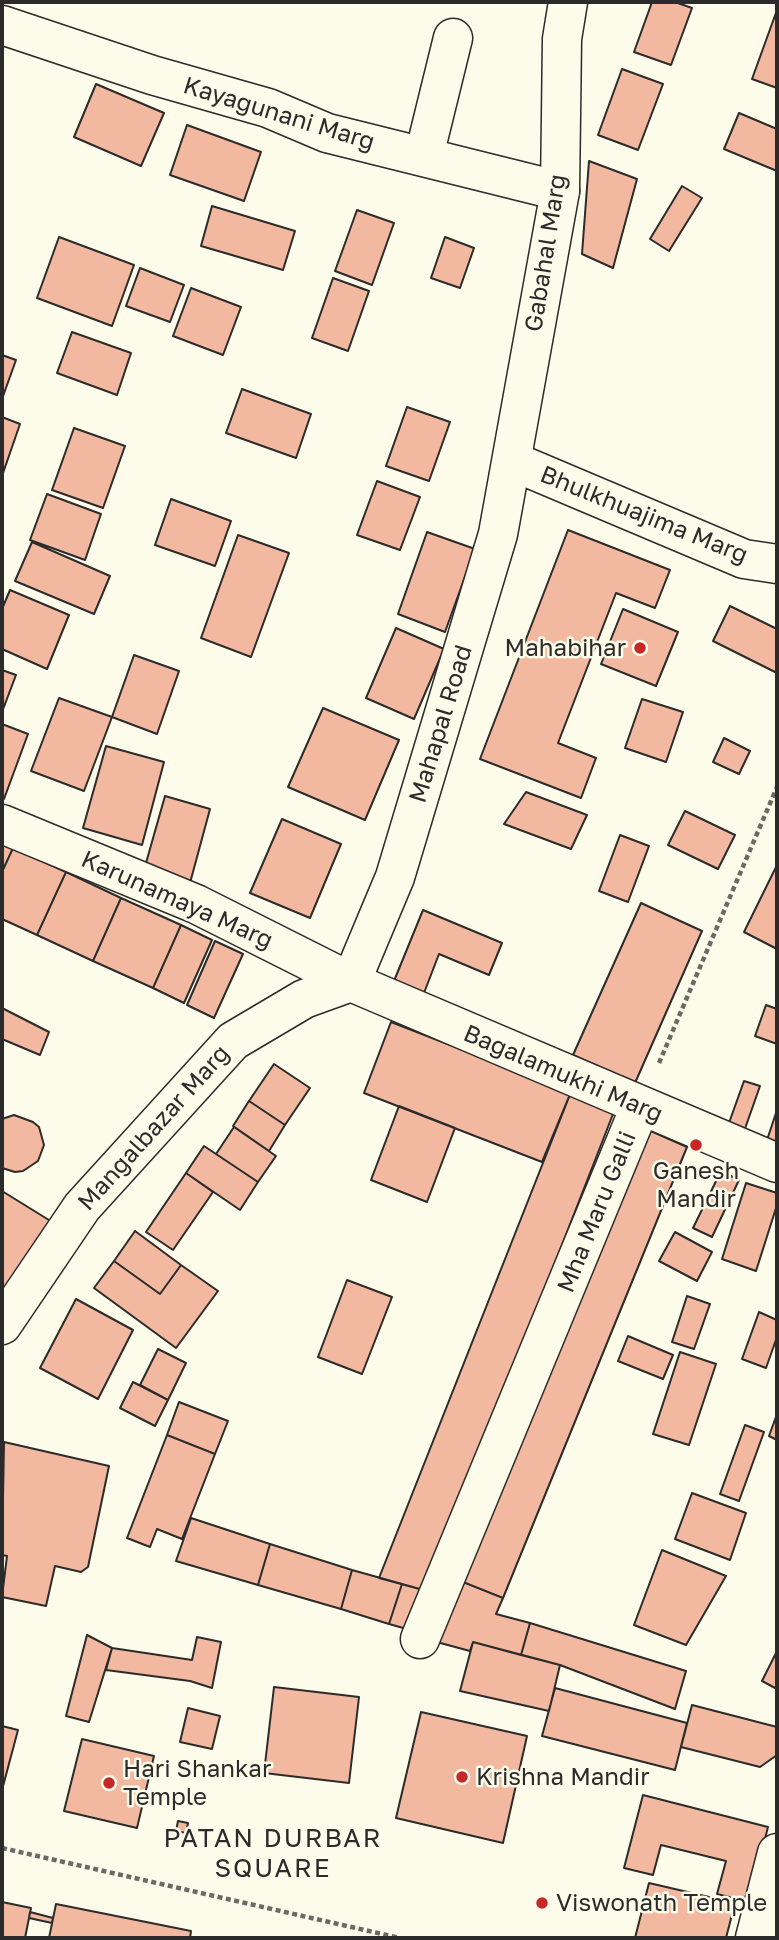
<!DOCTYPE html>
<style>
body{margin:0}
#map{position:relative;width:779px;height:1940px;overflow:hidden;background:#fdfbea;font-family:"Golos Text",sans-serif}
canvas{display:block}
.frame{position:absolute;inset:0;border:4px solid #2b2b2b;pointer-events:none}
</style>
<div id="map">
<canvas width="779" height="1940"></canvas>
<div class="frame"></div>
</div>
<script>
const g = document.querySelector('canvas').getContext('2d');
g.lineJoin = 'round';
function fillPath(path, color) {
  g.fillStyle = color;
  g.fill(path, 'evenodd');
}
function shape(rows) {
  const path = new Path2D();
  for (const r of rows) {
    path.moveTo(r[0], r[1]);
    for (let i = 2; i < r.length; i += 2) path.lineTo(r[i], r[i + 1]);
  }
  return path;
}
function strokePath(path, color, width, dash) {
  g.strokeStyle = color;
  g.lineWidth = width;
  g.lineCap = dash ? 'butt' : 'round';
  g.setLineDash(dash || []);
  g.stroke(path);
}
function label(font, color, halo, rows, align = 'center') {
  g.font = font + ' "Golos Text",sans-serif';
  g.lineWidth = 5;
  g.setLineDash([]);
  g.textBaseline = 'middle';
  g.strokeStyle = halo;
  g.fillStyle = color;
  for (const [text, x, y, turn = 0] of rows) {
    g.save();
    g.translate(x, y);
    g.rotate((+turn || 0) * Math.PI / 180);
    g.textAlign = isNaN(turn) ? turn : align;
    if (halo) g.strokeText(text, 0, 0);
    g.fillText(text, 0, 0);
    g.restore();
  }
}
const building = shape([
 [652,2,675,2,692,8,671,65,634,52,652,2],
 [777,10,777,88,752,79,777,10],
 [622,69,663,84,638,150,598,135,622,69],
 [96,84,164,113,141,166,74,137,96,84],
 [739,113,777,129,777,171,724,149,739,113],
 [187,125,261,152,244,201,170,175,187,125],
 [589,161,637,179,613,268,582,254,589,161],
 [682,186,702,198,669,251,650,239,682,186],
 [212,206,295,231,283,270,201,246,212,206],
 [357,210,394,223,372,285,335,271,357,210],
 [59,237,134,265,112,326,37,298,59,237],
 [445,237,474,248,460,288,431,278,445,237],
 [140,268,184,285,170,322,126,306,140,268],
 [333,278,369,291,348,351,312,338,333,278],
 [191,288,241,307,223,355,173,336,191,288],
 [72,332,131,353,117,395,57,373,72,332],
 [2,355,16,360,2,399,2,355],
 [242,389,311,414,296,458,226,433,242,389],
 [407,407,450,422,429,481,386,466,407,407],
 [2,417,20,424,2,476,2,417],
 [74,428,125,446,103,508,52,490,74,428],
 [377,481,420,497,400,550,357,535,377,481],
 [47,494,101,514,85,560,30,540,47,494],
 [171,499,231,521,215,566,155,545,171,499],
 [568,530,670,570,655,608,616,593,558,743,596,758,581,798,480,759,568,530],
 [427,532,475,549,445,632,398,614,427,532],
 [238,535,289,553,251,657,201,638,238,535],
 [32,542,110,576,94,614,15,581,32,542],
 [10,590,69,615,47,669,2,649,2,609,10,590],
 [730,606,777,629,777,673,713,641,730,606],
 [623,609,678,632,656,686,601,664,623,609],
 [396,628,444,649,414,719,366,698,396,628],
 [134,655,179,671,157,734,112,717,134,655],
 [2,670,16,675,2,712,2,670],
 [59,698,112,717,84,791,31,771,59,698],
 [642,699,683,712,666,762,625,748,642,699],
 [323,708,399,740,365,820,288,787,323,708],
 [2,724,28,734,4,799,2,798,2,724],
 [724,738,750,751,739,774,713,762,724,738],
 [106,746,164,762,142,845,83,828,106,746],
 [526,792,587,815,571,849,504,824,526,792],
 [165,796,210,809,190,883,144,870,165,796],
 [685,811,735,835,718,869,668,845,685,811],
 [282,819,341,844,310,918,250,893,282,819],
 [620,835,649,846,628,902,599,891,620,835],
 [2,843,13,848,2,872,2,843],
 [13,848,66,872,37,935,2,919,2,872,13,848],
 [777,865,777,949,744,932,777,865],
 [66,872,121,898,93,961,37,935,66,872],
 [121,898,181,925,153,988,93,961,121,898],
 [641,903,702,931,635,1083,573,1055,641,903],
 [423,910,502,943,489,975,439,954,424,993,394,981,423,910],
 [181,925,212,940,184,1003,153,988,181,925],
 [215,941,243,954,214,1018,187,1005,215,941],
 [766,1005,777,1009,777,1044,755,1036,766,1005],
 [2,1008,49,1032,40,1055,2,1039,2,1008],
 [391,1022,571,1092,542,1162,364,1093,391,1022],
 [274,1064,310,1088,285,1125,249,1101,274,1064],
 [744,1081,760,1086,741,1140,725,1134,744,1081],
 [571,1092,615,1109,427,1591,379,1578,571,1092],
 [249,1101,285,1125,269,1151,233,1126,249,1101],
 [399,1106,455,1128,427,1202,371,1180,399,1106],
 [777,1110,777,1151,765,1146,777,1110],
 [14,1115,33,1122,39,1127,44,1145,38,1161,23,1171,15,1172,2,1168,2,1119,14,1115],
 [234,1127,276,1156,258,1182,216,1154,234,1127],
 [644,1128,687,1147,503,1598,458,1580,644,1128],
 [204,1146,258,1182,240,1210,186,1173,204,1146],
 [721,1171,739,1180,712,1237,693,1228,721,1171],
 [186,1173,213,1192,173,1250,146,1232,186,1173],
 [746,1183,777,1193,777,1205,756,1271,722,1259,746,1183],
 [2,1191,57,1225,2,1308,2,1191],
 [135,1231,181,1265,160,1294,114,1261,135,1231],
 [675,1232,712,1252,697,1281,659,1261,675,1232],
 [114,1261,160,1294,181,1265,218,1291,176,1348,94,1288,114,1261],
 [347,1280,392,1297,362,1374,318,1357,347,1280],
 [687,1296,710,1304,694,1349,672,1342,687,1296],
 [76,1299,133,1330,98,1399,40,1368,76,1299],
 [759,1312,777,1320,777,1337,766,1368,742,1359,759,1312],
 [628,1336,673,1355,663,1379,618,1361,628,1336],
 [158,1349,186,1363,168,1400,140,1385,158,1349],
 [680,1352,716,1364,689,1445,653,1434,680,1352],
 [133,1382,168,1400,155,1426,120,1408,133,1382],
 [179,1402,228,1421,215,1454,167,1435,179,1402],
 [777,1414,777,1440,769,1436,777,1414],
 [745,1425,764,1432,739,1501,720,1494,745,1425],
 [167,1435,215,1454,182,1539,157,1529,150,1547,127,1538,167,1435],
 [4,1442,109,1466,88,1567,81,1572,55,1566,46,1606,2,1597,7,1556,2,1555,4,1442],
 [692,1493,746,1513,730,1560,675,1539,692,1493],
 [191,1518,270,1544,258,1585,176,1561,191,1518],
 [270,1544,352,1570,341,1609,258,1585,270,1544],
 [662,1550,726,1576,686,1645,634,1625,662,1550],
 [352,1570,402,1584,389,1624,341,1609,352,1570],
 [458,1580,503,1598,496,1614,530,1623,521,1655,473,1642,470,1651,433,1641,458,1580],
 [402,1584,427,1591,414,1631,389,1624,402,1584],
 [530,1623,686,1671,675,1709,560,1665,521,1655,530,1623],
 [87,1635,112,1648,89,1722,66,1716,87,1635],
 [197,1637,221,1642,212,1688,190,1681,106,1670,112,1648,192,1660,197,1637],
 [473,1642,560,1665,549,1711,460,1691,473,1642],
 [777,1651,777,1689,762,1681,777,1651],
 [274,1687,359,1697,349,1783,264,1773,274,1687],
 [555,1688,687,1723,675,1770,542,1736,555,1688],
 [692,1705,777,1727,777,1755,760,1767,681,1747,692,1705],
 [188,1708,220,1716,212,1749,180,1742,188,1708],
 [421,1712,527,1736,503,1843,396,1818,421,1712],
 [2,1726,18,1730,2,1790,2,1726],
 [82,1739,154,1756,137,1828,64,1811,82,1739],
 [643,1795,768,1827,749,1902,717,1894,726,1861,661,1845,653,1875,624,1868,643,1795],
 [178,1821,188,1823,186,1833,176,1831,178,1821],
 [649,1883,735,1903,726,1938,635,1938,649,1883],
 [2,1902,31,1908,25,1938,2,1938,2,1902],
 [56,1904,191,1931,190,1938,49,1938,56,1904],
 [30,1912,53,1918,52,1923,29,1918,30,1912]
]);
fillPath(building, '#f2b8a0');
strokePath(building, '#2b2b2b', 2);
const minor = shape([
 [2,25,152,75,268,108,327,133,560,191],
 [424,156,453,38],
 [512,461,744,559,777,564],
 [2,824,196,904,351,982,777,1163],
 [420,1639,640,1107],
 [755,1938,777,1853]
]);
const major = shape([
 [2,1325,82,1207,233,1041,304,999,351,982,395,877,498,534,560,191,562,39,568,2]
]);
strokePath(minor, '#2b2b2b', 41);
strokePath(major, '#2b2b2b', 41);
strokePath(shape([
 [659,1063,777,787],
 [2,1848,400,1938]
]), '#6a6964', 4.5, [5, 3.5]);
strokePath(minor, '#fdfbea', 38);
strokePath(major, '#fdfbea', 38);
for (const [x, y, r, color] of [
 [640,648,7,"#c62828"],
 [696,1145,7,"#c62828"],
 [462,1777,7,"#c62828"],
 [109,1783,7,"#c62828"],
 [542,1903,7,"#c62828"]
]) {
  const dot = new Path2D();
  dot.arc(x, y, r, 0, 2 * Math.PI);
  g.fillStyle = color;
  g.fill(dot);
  strokePath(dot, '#fdfbea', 2.5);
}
label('24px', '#2b2b2b', '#fdfbea', [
 ["Kayagunani Marg",279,114,17],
 ["Gabahal Marg",546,253,-81],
 ["Bhulkhuajima Marg",644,515,22],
 ["Mahapal Road",441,724,-73],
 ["Karunamaya Marg",177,900,24],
 ["Bagalamukhi Marg",563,1074,23],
 ["Mangalbazar Marg",154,1128,-48],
 ["Mha Maru Galli",597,1212,-68]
]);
label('24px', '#2b2b2b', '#fdfbea', [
 ["Mahabihar",626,648,"right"],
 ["Ganesh",696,1171,"center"],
 ["Mandir",696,1199,"center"],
 ["Hari Shankar",123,1769],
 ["Temple",123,1797],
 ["Krishna Mandir",476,1777],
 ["Viswonath Temple",556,1903]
], 'left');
g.letterSpacing = '2px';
label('26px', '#2b2b2b', '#fdfbea', [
 ["PATAN DURBAR",273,1839],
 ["SQUARE",273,1869]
]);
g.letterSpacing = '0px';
</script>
